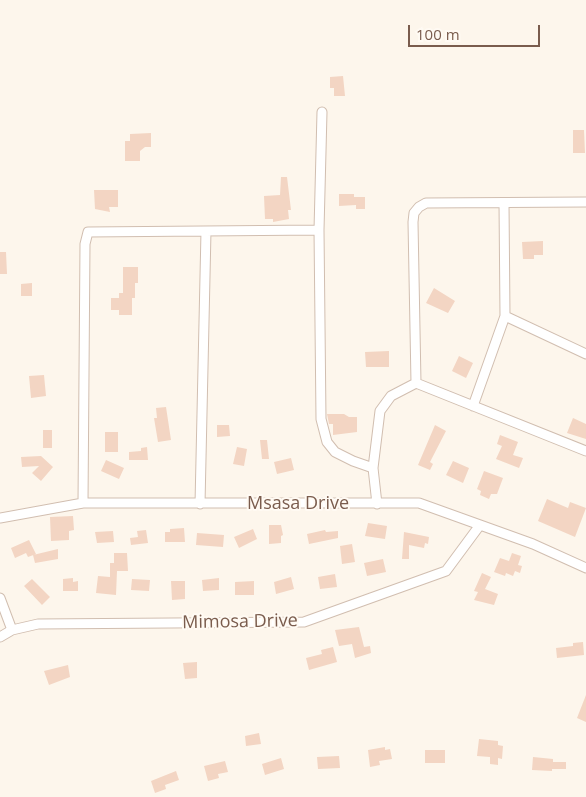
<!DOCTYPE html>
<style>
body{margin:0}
#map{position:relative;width:586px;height:797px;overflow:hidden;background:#fdf6ec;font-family:"Open Sans",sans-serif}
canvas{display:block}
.scale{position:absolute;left:408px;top:25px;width:132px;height:22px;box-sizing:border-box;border:2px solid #7a5c4d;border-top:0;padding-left:6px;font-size:15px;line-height:18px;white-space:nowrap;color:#7a5c4d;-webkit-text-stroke:4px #fffaf3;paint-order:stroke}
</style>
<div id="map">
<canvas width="586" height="797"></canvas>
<div class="scale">100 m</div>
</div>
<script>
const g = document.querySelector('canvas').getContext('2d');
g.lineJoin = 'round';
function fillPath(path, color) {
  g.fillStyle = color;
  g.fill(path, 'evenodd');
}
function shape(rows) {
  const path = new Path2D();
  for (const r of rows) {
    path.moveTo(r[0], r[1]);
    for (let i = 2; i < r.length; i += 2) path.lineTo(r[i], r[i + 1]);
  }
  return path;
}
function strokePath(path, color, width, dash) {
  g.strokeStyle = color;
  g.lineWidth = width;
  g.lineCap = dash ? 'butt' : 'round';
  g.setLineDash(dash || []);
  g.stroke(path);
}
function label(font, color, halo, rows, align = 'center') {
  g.font = font + ' "Open Sans",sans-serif';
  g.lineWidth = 4;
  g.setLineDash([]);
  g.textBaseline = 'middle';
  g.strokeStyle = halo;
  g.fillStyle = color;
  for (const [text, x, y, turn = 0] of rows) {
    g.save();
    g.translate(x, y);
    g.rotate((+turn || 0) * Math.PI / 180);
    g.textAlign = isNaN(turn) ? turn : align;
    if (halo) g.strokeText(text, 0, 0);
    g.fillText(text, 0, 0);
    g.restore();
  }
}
fillPath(shape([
 [343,76,345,96,334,96,334,88,330,88,330,77],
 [573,130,584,130,585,153,573,153],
 [151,133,151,147,145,147,140,151,140,161,125,161,125,141,130,141,130,134],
 [281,177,287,177,291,210,288,210,289,219,273,222,273,219,265,219,264,196,280,195],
 [94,190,118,190,118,207,109,207,110,212,95,209],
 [339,194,354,194,354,197,365,197,365,209,356,209,356,205,339,206],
 [543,241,543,255,534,255,534,259,523,259,522,242],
 [0,252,6,252,7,274,0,274],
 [123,267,138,267,138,283,135,283,135,298,132,298,132,315,119,315,119,310,111,310,111,298,119,298,119,293,123,293],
 [32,283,32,296,21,296,21,284],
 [434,288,455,301,448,313,426,303],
 [389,351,389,367,366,367,365,352],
 [459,356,473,363,466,378,452,371],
 [44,375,46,396,31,398,29,376],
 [166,407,171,440,158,442,154,418,157,418,156,408],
 [327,414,344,414,349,417,357,417,357,432,333,435,333,424,329,424],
 [573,418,586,424,586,439,567,433],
 [217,425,229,425,230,436,217,437],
 [435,425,446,431,430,462,433,464,430,470,418,465],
 [43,430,52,430,52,448,43,448],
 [105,432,118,432,118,452,105,452],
 [500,435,518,442,513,455,523,458,519,468,496,459,502,446,497,444],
 [260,440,267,440,269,459,262,459],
 [147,447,148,460,129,460,129,452,141,451,141,448],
 [237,447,247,449,244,466,233,464],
 [41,456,53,467,41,481,32,473,39,466,22,467,21,457],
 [291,458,294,470,277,474,274,462],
 [106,460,124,468,119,479,101,471],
 [453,461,469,468,463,483,446,475],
 [484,471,503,478,497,494,491,494,489,499,480,495,481,491,477,489],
 [547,499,568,508,570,502,586,508,575,537,538,521],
 [73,516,74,530,69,531,69,540,51,541,50,517],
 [368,523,387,526,385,539,365,536],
 [269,525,281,525,283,535,281,536,281,543,269,544],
 [184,528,185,542,165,542,165,532,170,532,170,529],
 [253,529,257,539,239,548,234,537],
 [146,530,148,543,131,545,130,538,138,537,137,531],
 [325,530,326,532,338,531,338,538,309,544,307,534],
 [113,531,114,542,97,543,95,532],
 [404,532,429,537,428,544,425,543,424,548,409,545,409,559,402,559],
 [197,533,224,535,223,547,196,545],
 [29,540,36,554,28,557,26,553,15,558,11,548],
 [352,544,355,562,342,564,340,546],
 [58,549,58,559,35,563,33,555],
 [114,553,127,553,128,571,117,571,116,595,96,593,98,576,110,577,110,563,114,563],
 [512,553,521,556,518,565,522,566,520,573,515,571,513,576,506,573,505,576,494,572,500,558,509,561],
 [383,559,386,572,367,576,364,563],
 [482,573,491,577,485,589,498,594,494,605,474,600,478,592,474,591],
 [335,574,337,587,320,589,318,577],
 [291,577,294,589,276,594,274,582],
 [73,578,73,582,78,581,78,591,63,591,63,579],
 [219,578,219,590,203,591,202,580],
 [32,579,50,597,42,605,24,586],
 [132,579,150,580,149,591,131,590],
 [171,581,185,581,185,599,172,600],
 [254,581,254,595,235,595,235,582],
 [359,627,364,647,370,646,371,653,355,658,352,644,339,646,335,630],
 [583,642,584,655,557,658,556,648,573,646,573,643],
 [333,647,337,662,309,670,306,658,322,654,321,650],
 [197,662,197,678,185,679,183,663],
 [68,665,70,677,49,685,44,671],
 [586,695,586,722,577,718],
 [259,733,261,744,246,746,245,736],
 [479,739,498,741,498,745,503,746,502,759,498,758,498,765,490,764,490,757,477,756],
 [385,747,385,750,390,749,392,759,379,761,380,765,370,767,368,750],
 [425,750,445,750,445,763,425,763],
 [339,756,340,768,318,769,317,757],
 [533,757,553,759,553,762,566,762,566,769,552,769,552,771,532,770],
 [281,758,284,769,265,775,262,764],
 [225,761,228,772,218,774,219,778,208,781,204,766],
 [176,771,179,780,165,785,166,789,155,793,151,781]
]), '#f3d5c3');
const minor = shape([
 [322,112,319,230,321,419,327,442,335,452,353,461,373,468],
 [505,316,586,354],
 [416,383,413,222,414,213,419,207,426,203,586,202],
 [473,406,505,316,504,203],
 [83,503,85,244,88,232,319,230],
 [200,504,206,231],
 [377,504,373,468,380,411,391,396,416,383,586,451],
 [0,518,83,503,419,503,533,544,586,568],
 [0,598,12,630],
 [0,637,12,630,38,624,304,622,446,571,480,525]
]);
strokePath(minor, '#d1beb0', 11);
strokePath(minor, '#fff', 9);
label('18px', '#7a5c4d', '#fffaf3', [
 ["Msasa Drive",298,504],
 ["Mimosa Drive",240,622,-1]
]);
</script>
